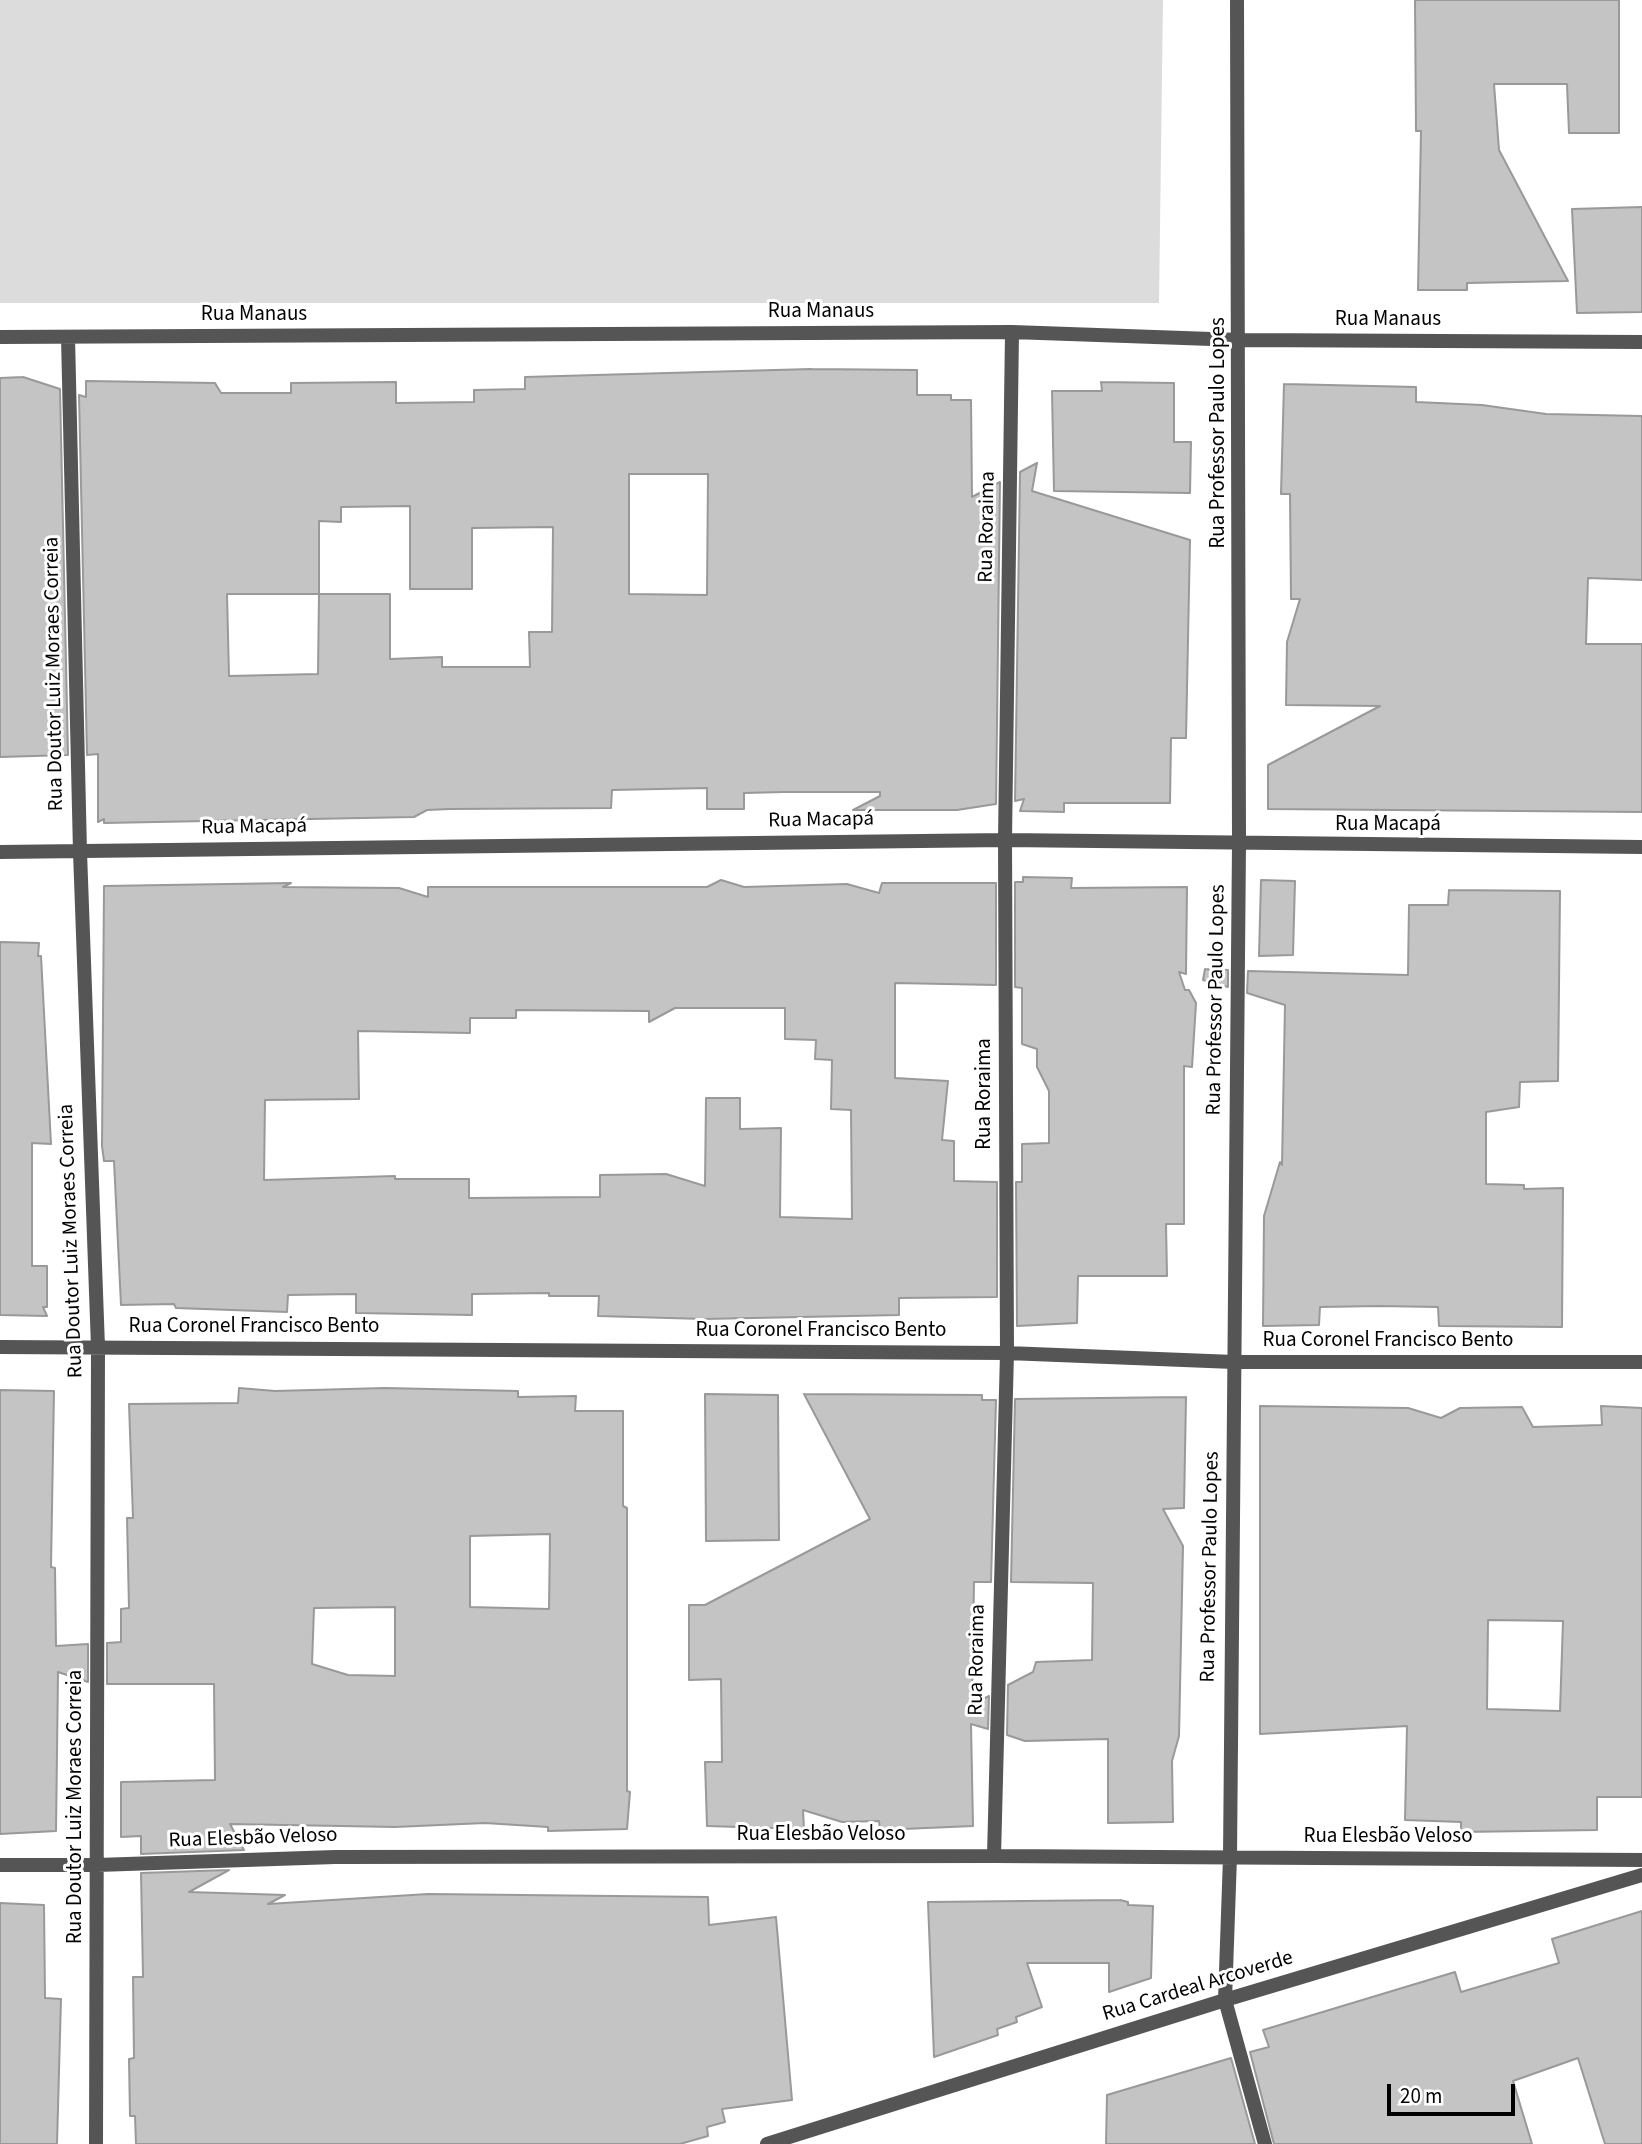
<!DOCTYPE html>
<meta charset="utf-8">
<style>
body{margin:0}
#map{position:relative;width:1642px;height:2144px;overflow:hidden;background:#fff;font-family:"Source Sans 3",sans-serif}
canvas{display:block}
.scale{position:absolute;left:1387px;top:2084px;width:128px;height:32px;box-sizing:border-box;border:4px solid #000;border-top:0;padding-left:9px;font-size:21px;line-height:24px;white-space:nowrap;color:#000;-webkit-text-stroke:5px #fff;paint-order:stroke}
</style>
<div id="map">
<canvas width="1642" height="2144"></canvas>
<div class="scale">20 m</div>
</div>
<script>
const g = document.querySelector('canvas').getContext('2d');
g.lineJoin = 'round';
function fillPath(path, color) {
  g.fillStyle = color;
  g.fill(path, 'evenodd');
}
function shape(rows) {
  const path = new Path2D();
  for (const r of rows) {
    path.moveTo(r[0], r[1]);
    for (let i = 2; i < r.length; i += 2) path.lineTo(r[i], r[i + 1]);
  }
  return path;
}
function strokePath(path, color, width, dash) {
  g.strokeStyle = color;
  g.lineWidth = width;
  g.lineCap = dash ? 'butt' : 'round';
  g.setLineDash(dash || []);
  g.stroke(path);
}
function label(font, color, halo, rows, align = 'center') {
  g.font = font + ' "Source Sans 3",sans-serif';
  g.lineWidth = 6;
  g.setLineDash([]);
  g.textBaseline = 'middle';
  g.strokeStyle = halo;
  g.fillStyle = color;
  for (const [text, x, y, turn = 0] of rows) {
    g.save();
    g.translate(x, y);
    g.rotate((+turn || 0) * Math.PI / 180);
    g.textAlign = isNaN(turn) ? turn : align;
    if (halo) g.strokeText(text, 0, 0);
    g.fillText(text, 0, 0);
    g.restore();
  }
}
fillPath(shape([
 [0,0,1163,0,1159,303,0,303]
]), '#dcdcdc');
const building = shape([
 [1415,0,1619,0,1619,133,1569,133,1567,84,1494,84,1499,150,1568,281,1467,283,1467,290,1418,290,1421,131,1416,131,1415,0],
 [1642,207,1642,312,1577,313,1572,209,1642,207],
 [811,369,917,370,917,395,951,395,951,400,971,400,972,497,1000,482,996,804,957,810,853,810,880,796,880,792,785,792,744,793,744,809,707,809,707,788,612,790,611,808,450,809,427,810,414,817,104,823,104,819,98,822,98,754,87,755,79,395,86,397,86,381,215,383,221,393,291,393,291,383,396,382,396,403,474,402,474,390,525,389,525,377,811,369],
 [629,474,708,474,707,595,629,594,629,474],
 [410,506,410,589,472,589,472,528,553,527,552,632,529,632,530,667,442,667,442,657,390,659,390,594,319,594,318,674,229,676,227,594,319,594,319,521,341,522,341,507,410,506],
 [23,377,60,389,68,755,0,757,0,378,23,377],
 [1101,382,1174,383,1174,442,1191,442,1190,493,1054,491,1052,391,1102,391,1101,382],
 [1284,384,1416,387,1416,402,1482,405,1546,414,1642,416,1642,580,1588,578,1586,644,1642,644,1642,812,1268,809,1268,765,1380,706,1286,705,1287,642,1300,599,1291,599,1290,494,1281,494,1284,384],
 [1037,463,1032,491,1190,540,1186,738,1171,738,1170,803,1064,803,1064,812,1020,811,1024,799,1015,801,1020,472,1037,463],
 [1023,877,1072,878,1071,888,1187,887,1186,974,1179,972,1185,990,1189,990,1196,1003,1192,1067,1184,1066,1184,1224,1166,1224,1167,1276,1078,1276,1077,1323,1017,1326,1016,1182,1022,1182,1022,1144,1049,1143,1049,1091,1037,1067,1037,1049,1022,1044,1022,988,1015,987,1015,882,1023,882,1023,877],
 [721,880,744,887,847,884,879,893,882,883,996,883,996,985,895,983,895,1078,948,1081,942,1140,954,1141,954,1181,997,1182,997,1297,899,1298,899,1315,704,1319,598,1316,599,1296,549,1296,549,1293,472,1294,472,1315,356,1313,356,1294,288,1295,287,1312,176,1308,174,1304,121,1305,114,1161,104,1161,102,1146,104,886,291,883,283,887,399,888,428,897,428,887,707,887,721,880],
 [675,1008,785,1008,785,1039,816,1040,815,1059,832,1060,831,1109,851,1110,852,1219,780,1217,781,1128,740,1129,740,1098,706,1098,705,1186,666,1174,600,1175,600,1197,469,1198,469,1179,395,1179,395,1176,264,1180,265,1100,359,1099,358,1031,470,1033,470,1018,516,1018,516,1010,649,1011,649,1022,675,1008],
 [1261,880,1295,881,1293,955,1259,956,1261,880],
 [1449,890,1560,891,1558,1081,1520,1082,1519,1107,1486,1112,1486,1184,1524,1185,1524,1189,1563,1188,1562,1327,1439,1326,1438,1307,1379,1306,1320,1307,1319,1325,1263,1326,1264,1216,1280,1162,1282,1165,1285,1005,1247,993,1248,971,1408,975,1409,905,1448,905,1449,890],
 [0,942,39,943,38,956,41,956,51,1144,32,1143,32,1266,47,1266,47,1307,43,1307,47,1316,0,1315,0,942],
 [1205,969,1228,970,1228,987,1203,980,1205,969],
 [239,1388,275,1391,385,1388,518,1391,518,1397,576,1396,575,1411,623,1411,623,1506,627,1508,627,1791,630,1792,627,1829,548,1831,548,1827,485,1823,395,1827,230,1824,244,1850,141,1854,141,1836,121,1837,121,1782,215,1780,214,1684,107,1684,107,1643,121,1642,121,1609,129,1608,127,1518,133,1518,129,1404,238,1403,239,1388],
 [550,1534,549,1609,470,1607,470,1536,550,1534],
 [395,1607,395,1676,348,1675,312,1664,314,1608,395,1607],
 [0,1390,54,1391,51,1567,55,1568,56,1646,88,1644,88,1682,58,1672,56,1831,0,1834,0,1390],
 [705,1394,778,1395,779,1540,706,1541,705,1394],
 [804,1394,982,1395,982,1400,996,1400,991,1582,974,1582,972,1705,989,1696,988,1729,971,1724,973,1826,880,1830,879,1821,842,1822,803,1810,804,1829,707,1826,705,1762,722,1762,721,1679,689,1680,689,1605,705,1605,870,1519,804,1394],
 [1186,1397,1184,1508,1163,1509,1183,1546,1179,1736,1172,1761,1173,1822,1108,1823,1108,1739,1025,1741,1007,1735,1008,1685,1033,1672,1036,1662,1092,1660,1093,1583,1011,1582,1015,1399,1186,1397],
 [1260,1406,1408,1408,1441,1418,1460,1408,1522,1407,1533,1427,1602,1425,1601,1406,1642,1408,1642,1797,1597,1797,1597,1830,1461,1832,1461,1822,1405,1820,1407,1726,1260,1734,1260,1406],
 [1488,1620,1563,1621,1560,1711,1487,1709,1488,1620],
 [229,1870,189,1892,285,1895,268,1904,428,1894,708,1897,709,1925,776,1917,792,2100,722,2109,725,2122,707,2127,708,2136,680,2144,136,2144,135,2116,130,2116,129,2059,134,2058,133,1977,143,1977,141,1873,229,1870],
 [1120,1900,1128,1902,1128,1905,1153,1906,1151,1978,1109,1992,1109,1963,1027,1963,1042,2007,1016,2017,1017,2022,997,2029,998,2035,934,2057,928,1902,1120,1900],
 [0,1903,44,1905,45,1998,61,1999,57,2144,0,2144,0,1903],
 [1642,1911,1642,2144,1605,2144,1578,2058,1513,2081,1532,2144,1274,2144,1250,2052,1269,2047,1263,2030,1455,1972,1461,1992,1559,1963,1552,1939,1642,1911],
 [1231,2058,1255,2144,1106,2144,1107,2095,1231,2058]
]);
fillPath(building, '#c4c4c4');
strokePath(building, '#999', 2);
strokePath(shape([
 [1237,0,1239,844,1230,1857,1225,2000,1265,2144],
 [0,337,1012,332,1240,340,1642,342],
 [68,337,80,852,98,1347,96,2144],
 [0,852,1005,840,1642,847],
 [0,1347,1007,1353,1234,1362,1642,1362],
 [994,1856,1007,1353,1005,840,1012,332],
 [0,1865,97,1865,335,1857,994,1856,1642,1860],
 [767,2144,1225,2000,1642,1875]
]), '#555', 14);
label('21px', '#000', '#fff', [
 ["Rua Manaus",821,312],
 ["Rua Manaus",254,315],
 ["Rua Manaus",1388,320],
 ["Rua Professor Paulo Lopes",1219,433,-90],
 ["Rua Roraima",988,527,-89],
 ["Rua Doutor Luiz Moraes Correia",55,674,-91],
 ["Rua Macapá",821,821,-1],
 ["Rua Macapá",1388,825],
 ["Rua Macapá",254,828,-1],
 ["Rua Professor Paulo Lopes",1217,1000,-89],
 ["Rua Roraima",985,1094,-90],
 ["Rua Doutor Luiz Moraes Correia",72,1241,-92],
 ["Rua Coronel Francisco Bento",254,1327],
 ["Rua Coronel Francisco Bento",821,1331],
 ["Rua Coronel Francisco Bento",1388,1341],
 ["Rua Professor Paulo Lopes",1211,1567,-89],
 ["Rua Roraima",978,1660,-89],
 ["Rua Doutor Luiz Moraes Correia",76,1807,-90],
 ["Rua Elesbão Veloso",821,1835],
 ["Rua Elesbão Veloso",1388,1837],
 ["Rua Elesbão Veloso",253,1839,-2],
 ["Rua Cardeal Arcoverde",1198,1987,-17]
]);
</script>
